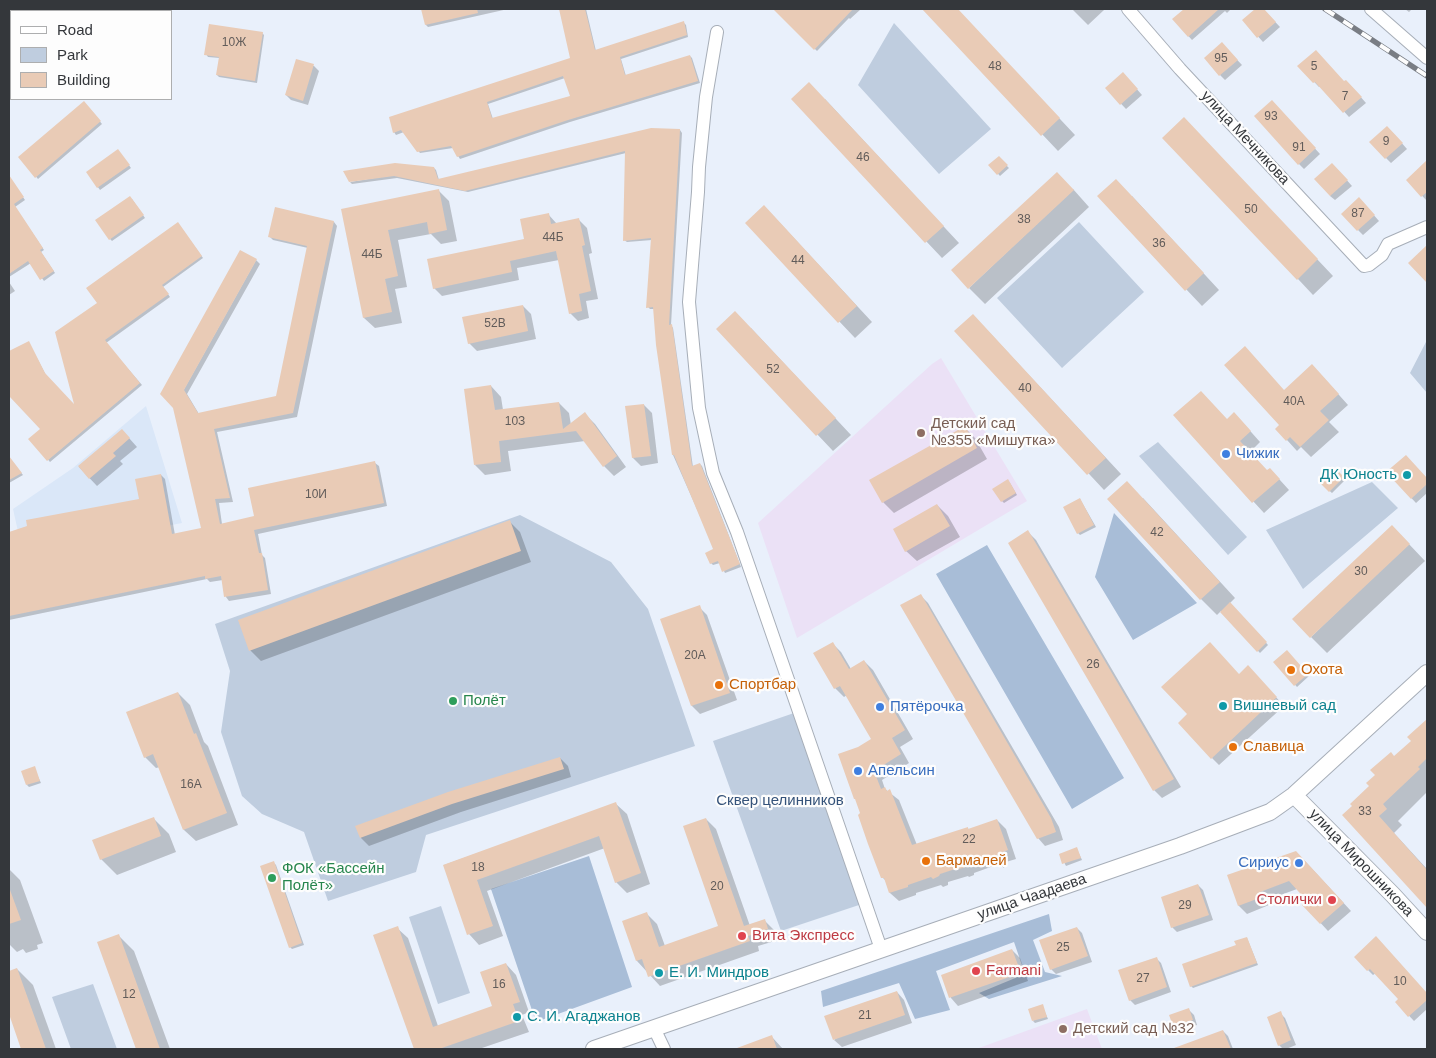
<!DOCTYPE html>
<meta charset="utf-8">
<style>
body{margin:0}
#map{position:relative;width:1436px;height:1058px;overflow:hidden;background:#e9f0fb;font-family:Helvetica,sans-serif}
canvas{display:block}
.frame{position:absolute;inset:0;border:10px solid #34373b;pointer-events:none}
.legend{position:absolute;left:10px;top:10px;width:162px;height:90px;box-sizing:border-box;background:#fdfdfd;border:1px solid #adaeaf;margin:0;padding:6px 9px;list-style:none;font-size:15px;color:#34373b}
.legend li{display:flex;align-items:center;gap:10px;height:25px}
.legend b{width:25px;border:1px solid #adaeaf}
</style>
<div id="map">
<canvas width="1436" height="1058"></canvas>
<div class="frame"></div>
<ul class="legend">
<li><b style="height:6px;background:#fff"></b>Road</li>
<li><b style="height:14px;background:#bfcddf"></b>Park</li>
<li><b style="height:14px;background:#e9cbb6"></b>Building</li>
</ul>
</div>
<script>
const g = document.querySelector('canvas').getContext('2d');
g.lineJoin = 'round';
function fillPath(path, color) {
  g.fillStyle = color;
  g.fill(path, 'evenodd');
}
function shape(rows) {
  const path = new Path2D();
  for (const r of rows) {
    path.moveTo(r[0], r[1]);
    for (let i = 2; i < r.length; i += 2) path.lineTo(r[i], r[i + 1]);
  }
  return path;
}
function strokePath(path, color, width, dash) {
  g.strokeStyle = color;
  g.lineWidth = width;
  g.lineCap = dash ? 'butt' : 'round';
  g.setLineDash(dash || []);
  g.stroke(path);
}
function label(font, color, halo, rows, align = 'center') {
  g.font = font + ' Helvetica,sans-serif';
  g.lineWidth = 4.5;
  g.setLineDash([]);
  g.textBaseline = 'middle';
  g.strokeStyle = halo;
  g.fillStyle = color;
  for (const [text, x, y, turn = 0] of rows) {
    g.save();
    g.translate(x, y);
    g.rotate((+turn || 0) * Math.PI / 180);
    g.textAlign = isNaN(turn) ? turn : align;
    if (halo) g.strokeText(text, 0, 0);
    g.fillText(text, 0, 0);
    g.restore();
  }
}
fillPath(shape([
 [146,406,182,523,23,554,13,509,73,468]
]), '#dae7f8');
fillPath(shape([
 [941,358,1027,501,797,638,758,523,932,364],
 [1087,1009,1102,1049,976,1049]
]), '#ebe1f6');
fillPath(shape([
 [894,23,991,129,939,174,858,85],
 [1079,222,1144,292,1062,368,997,298],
 [1427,340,1427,393,1410,373],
 [1158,442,1247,537,1228,555,1139,456],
 [1372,482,1398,508,1303,589,1266,530],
 [520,515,611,562,648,609,695,746,426,835,416,872,328,901,304,832,262,814,242,796,221,732,230,671,215,624],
 [794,713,862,904,781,931,713,741],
 [441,906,470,993,438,1004,409,917],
 [93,984,117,1049,71,1049,52,997]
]), '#bfcddf');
fillPath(shape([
 [1114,513,1197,603,1133,640,1095,577],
 [987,545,1124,778,1072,809,936,574],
 [589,856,632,987,536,1022,491,889],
 [1049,914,1052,931,1033,940,1045,972,1062,976,989,999,979,993,1025,974,1014,942,936,971,950,1010,915,1019,899,983,823,1007,821,991]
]), '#a8bdd7');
fillPath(shape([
 [422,9,508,9,428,27,426,25],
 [560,9,586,9,596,51,684,23,686,25,688,37,621,59,626,76,690,56,692,58,700,83,570,122,460,159,453,148,420,153,404,132,396,135,394,132,572,59],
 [565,78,572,96,493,119,488,104],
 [775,9,861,9,850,19,849,18,817,51],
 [924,9,957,9,1075,135,1058,151],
 [1072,9,1103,9,1104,10,1088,25],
 [1186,9,1195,10,1231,9,1227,13,1225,11,1192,40,1174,20],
 [1257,9,1263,9,1280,27,1263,42,1244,21],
 [1405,9,1412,9,1409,12],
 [262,33,264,35,257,83,219,77,217,75,220,58,208,57,206,54],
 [1227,49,1242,65,1225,80,1220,75],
 [297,60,314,66,319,71,308,105,291,100,286,95],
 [1299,66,1351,86,1366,103,1349,117,1321,86,1319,87],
 [1127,78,1142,95,1126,109,1106,88],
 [792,99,825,99,959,243,942,258],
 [84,102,102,124,38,179,20,158],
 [1277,107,1320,154,1304,169,1299,164],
 [680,130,682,133,671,325,673,328,693,467,700,464,702,466,741,567,725,573,720,563,713,565,711,563,715,550,673,455,654,309,650,309,648,307,652,240,627,242,624,240,626,153,468,192,397,178,352,184,350,182,434,168,436,170,439,180],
 [1392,132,1407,149,1391,163,1386,158],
 [1200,135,1333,276,1313,295,1298,279],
 [120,153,131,168,100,190,87,172],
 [999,158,1009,168,1000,176,990,165],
 [1424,165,1427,169,1427,201,1407,180],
 [1337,169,1352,186,1335,200,1330,196],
 [9,177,25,200,15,207,44,250,41,252,55,273,44,281,31,263,9,277],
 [1073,189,1089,207,985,304,969,288],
 [438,190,449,201,457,241,441,244,431,234,398,240,407,287,395,289,402,323,375,328,364,318,342,210],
 [1132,196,1219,290,1202,306,1099,197],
 [132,199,145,218,112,241,110,239],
 [1364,204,1379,221,1363,235,1358,230],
 [548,214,557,224,579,220,587,228,592,253,589,254,598,299,586,301,589,318,578,321,570,313,559,260,517,268,519,280,442,296,434,288,525,240],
 [334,222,337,226,297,417,217,432,233,502,219,503,222,524,255,517,375,463,379,466,387,506,258,534,262,555,265,558,271,594,229,601,226,597,223,580,210,582,207,579,9,620,9,533,140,500,161,475,165,479,175,535,203,529,174,407,256,260,260,264,187,394,199,414,277,397,308,248,273,240,269,236],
 [779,222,872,322,855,338,746,223],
 [180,226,203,258,163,287,170,297,106,343,142,385,50,462,30,439,42,430,9,394,9,352,29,343,47,377,77,408,99,304],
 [9,282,15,291,9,295],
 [523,306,531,314,536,339,477,351,469,343],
 [751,328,851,435,833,451,718,329],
 [956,331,988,331,1121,474,1104,490],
 [1323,377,1348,405,1329,422,1339,432,1311,457,1301,447,1297,451,1287,440,1281,425,1285,391],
 [491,386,501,397,503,410,559,403,569,413,571,425,585,414,595,424,626,467,614,476,604,466,585,441,508,451,511,471,485,475,475,465],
 [644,405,652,413,658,463,641,466,633,458],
 [1175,416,1227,420,1244,424,1260,442,1250,452,1267,472,1270,469,1289,490,1264,513],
 [965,428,975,438,987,459,894,513,883,502],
 [129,438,137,447,120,461,123,464,97,486,79,467],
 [9,458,23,475,9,483],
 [1411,462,1427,480,1427,493,1416,503,1388,473],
 [1336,471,1345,480,1332,493,1322,484],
 [1010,483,1017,495,1004,503,1002,501],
 [1143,498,1235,598,1230,603,1268,645,1260,653,1221,611,1217,615,1201,599,1109,499],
 [1080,499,1096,527,1080,535,1078,533],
 [937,505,948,516,960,537,917,561,906,551],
 [510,522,520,532,531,562,261,661,250,650],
 [1028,532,1036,540,1181,787,1162,798,1154,790],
 [1408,543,1425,561,1327,653,1311,637],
 [920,595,928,603,1059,827,1063,840,1045,846,1038,838],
 [699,607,707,615,737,700,700,714,692,706,662,620],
 [832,643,841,652,851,669,864,661,873,670,913,739,900,747,909,763,882,780,885,789,899,800,917,845,968,828,969,830,997,820,1006,829,1016,859,1006,862,1004,868,999,864,974,873,974,875,969,877,968,876,948,882,948,885,943,887,941,885,916,893,916,895,899,901,890,893,886,881,882,877,862,813,859,748,873,740,847,695,844,697,835,688],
 [1287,652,1309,676,1297,687,1275,662],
 [1239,675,1256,675,1284,706,1219,765,1212,758],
 [178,693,190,705,204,742,208,746,238,825,196,841,184,830,160,767,156,768,145,757],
 [1427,721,1427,792,1398,821,1402,825,1394,833,1427,869,1427,906,1344,815,1354,806,1395,758,1413,741],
 [560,758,568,766,571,777,461,812,369,846,361,838,357,826],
 [34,768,41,783,29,787,27,785],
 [616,804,627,814,650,884,627,893,616,882,605,848,487,891,503,936,479,945,469,934,444,865],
 [153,818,169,834,176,852,117,875,101,859],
 [706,819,716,829,750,926,765,921,775,931,778,940,758,946,759,951,660,986,637,961,623,922,647,914,657,924,665,946,719,927],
 [1077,849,1082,860,1066,866,1060,854],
 [1304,860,1351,911,1328,931,1304,905,1309,901,1297,889,1267,900,1269,905,1247,914,1239,906,1228,875],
 [274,863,276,865,304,945,292,949,290,947],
 [9,869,20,880,43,943,37,945,38,949,26,953,23,949,17,952,9,944],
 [1198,885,1203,890,1213,920,1177,932,1172,927],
 [397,928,408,938,438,1026,494,1007,506,964,516,975,529,1012,522,1015,529,1032,479,1049,415,1049,375,936],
 [1077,928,1082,933,1092,962,1056,974,1051,969],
 [118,935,134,951,170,1049,137,1049,99,942],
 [1247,938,1258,965,1193,988,1191,986],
 [1381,943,1427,994,1427,1009,1414,1021,1396,1002,1399,999,1376,973,1373,975,1368,970],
 [1012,950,1020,958,1028,981,958,1006,951,998,943,975],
 [1156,958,1161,963,1171,992,1135,1005,1130,1000],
 [17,969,33,985,56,1049,23,1049,9,1010,9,972],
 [897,992,904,1000,912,1023,842,1047,834,1040],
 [1042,1005,1048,1019,1035,1023,1033,1021],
 [1189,1010,1194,1015,1197,1025,1179,1031,1174,1026],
 [1280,1013,1285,1018,1296,1045,1286,1049,1283,1049,1279,1045],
 [1223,1031,1228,1036,1233,1049,1175,1049],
 [772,1037,783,1049,736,1049]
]), '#0003');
fillPath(shape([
 [421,9,477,9,478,13,425,25],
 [559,9,585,9,595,50,684,21,687,35,620,57,625,75,690,55,698,81,568,120,457,157,451,146,417,152,401,130,393,133,389,117,570,58],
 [563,76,570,96,492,118,487,102],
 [773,9,853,9,814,50],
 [922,9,958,9,1060,118,1041,136],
 [1184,9,1219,9,1188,37,1172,19],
 [1255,9,1264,9,1276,22,1257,38,1242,20],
 [209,24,263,32,255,81,216,75,219,57,204,55],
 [1222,42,1238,60,1219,76,1204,58],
 [1316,50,1344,81,1346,80,1362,97,1343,113,1315,82,1313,83,1297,66],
 [296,59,314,64,303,101,285,95],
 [1123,72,1138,89,1120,105,1105,88],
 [809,82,944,226,925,243,791,99],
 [1272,100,1316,148,1298,165,1254,116],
 [84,101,101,121,35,178,18,157],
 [1184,117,1318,259,1297,280,1162,138],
 [1387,126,1403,143,1385,159,1369,142],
 [651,128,680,129,669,325,672,324,692,466,700,463,740,564,722,572,718,561,710,564,705,553,713,549,674,455,672,455,656,345,653,307,646,308,651,238,623,241,625,151,465,191,394,176,349,182,343,171,395,163,434,167,438,179],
 [118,149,130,165,97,188,86,172],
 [999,156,1008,165,997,175,988,165],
 [1427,160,1427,192,1421,197,1406,180],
 [1332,163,1348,180,1330,196,1314,179],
 [1057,172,1074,190,968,289,951,270],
 [9,175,24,197,14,204,43,248,40,250,54,271,40,280,28,261,9,274],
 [1116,179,1204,273,1185,291,1097,196],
 [439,189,447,230,429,234,427,222,388,230,398,276,385,279,392,312,363,318,341,209],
 [130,196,144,215,109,240,95,220],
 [1359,197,1375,215,1357,231,1341,214],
 [764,205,857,306,838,323,745,223],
 [275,207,334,221,293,413,214,429,230,498,215,499,220,524,254,516,248,488,375,461,384,503,254,530,259,553,262,553,268,590,224,597,221,576,205,579,205,576,9,616,9,532,27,526,26,520,139,499,135,479,161,474,172,534,201,528,173,408,160,394,240,250,257,259,184,390,198,413,276,396,307,246,268,237],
 [549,213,551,224,579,218,585,245,582,246,591,291,579,294,582,311,569,314,556,251,510,261,512,272,433,289,427,259,524,239,520,219],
 [178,222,202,256,162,285,169,294,105,340,140,383,47,461,28,439,40,429,9,396,9,351,29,341,45,373,74,404,55,332,97,303,86,288],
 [1427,245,1427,283,1408,263],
 [523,305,528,331,468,344,462,317],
 [735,311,836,418,816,436,716,329],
 [973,314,1106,458,1087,475,954,331],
 [1245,346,1284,390,1312,364,1339,394,1320,411,1329,420,1300,447,1290,437,1286,441,1275,429,1279,425,1224,365],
 [491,385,495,410,559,402,563,429,585,412,617,456,603,467,576,431,499,441,501,462,474,465,464,389],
 [1201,391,1227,419,1234,412,1251,431,1240,441,1267,470,1270,468,1280,479,1252,503,1173,415],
 [644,404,651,456,632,458,625,406],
 [965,426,977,448,882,503,869,480],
 [122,429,130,438,113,453,116,456,89,479,78,466],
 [1406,455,1427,478,1427,484,1411,499,1386,472],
 [9,456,22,473,9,480],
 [1336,469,1344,477,1329,492,1321,484],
 [1008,479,1016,493,1001,502,992,489],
 [1127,481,1220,582,1200,600,1107,499],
 [1080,498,1094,525,1077,534,1063,507],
 [937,504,950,526,905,552,893,529],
 [510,520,521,551,249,651,238,620],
 [1392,525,1410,544,1310,638,1292,619],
 [1028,530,1174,779,1153,791,1008,543],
 [921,594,1051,818,1056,832,1037,839,900,605],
 [1230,602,1267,642,1257,652,1220,612],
 [700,605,730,693,691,706,660,619],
 [833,642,849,669,864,660,905,730,892,738,901,754,874,771,881,789,885,787,887,791,890,789,912,845,968,827,968,829,997,819,1008,850,998,854,995,861,989,856,966,865,965,867,959,869,958,868,940,874,939,876,933,879,931,877,908,885,908,887,889,893,884,878,881,878,868,844,858,815,860,813,855,799,854,799,838,754,858,747,871,739,840,686,834,689,813,653],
 [1210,642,1239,674,1248,665,1277,697,1211,759,1178,723,1187,714,1161,687],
 [1287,650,1308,674,1294,686,1273,662],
 [178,692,194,734,196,733,227,813,183,830,153,754,144,758,126,712],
 [1427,719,1427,758,1418,767,1420,769,1383,804,1387,809,1379,816,1427,870,1427,908,1342,815,1352,806,1350,804,1369,786,1366,783,1375,775,1370,770,1391,752,1394,756,1411,741,1407,737],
 [560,757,564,769,452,804,360,838,355,826,448,792],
 [35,766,40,781,26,785,21,771],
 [616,802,641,873,615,883,599,836,477,880,493,926,467,935,443,865],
 [154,817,161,836,100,860,92,840],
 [706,818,744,926,765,919,768,929,748,936,750,941,648,977,642,959,636,961,622,921,647,912,659,947,718,926,683,826],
 [1077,847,1081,858,1062,864,1059,854],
 [1296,851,1344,903,1320,924,1302,905,1307,901,1289,881,1260,892,1262,897,1238,906,1227,875],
 [274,861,302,943,289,948,260,866],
 [1198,884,1209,915,1171,928,1161,897],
 [9,890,10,890,21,920,9,924],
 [398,926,433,1027,492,1006,480,972,506,963,520,1002,513,1004,519,1021,439,1049,414,1049,373,935],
 [1077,927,1088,956,1050,970,1039,940],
 [119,934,160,1049,136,1049,97,942],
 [1376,936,1427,993,1427,1000,1408,1017,1395,1002,1398,999,1370,969,1367,971,1354,957],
 [1247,937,1257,963,1190,987,1182,964,1236,945,1234,941],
 [1012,949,1021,973,949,998,941,975],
 [1157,957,1167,987,1129,1001,1118,970],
 [17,968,46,1049,21,1049,9,1014,9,971],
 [897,991,905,1015,833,1040,824,1016],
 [1043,1004,1047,1017,1032,1021,1028,1009],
 [1189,1008,1193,1020,1173,1026,1169,1015],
 [1281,1011,1291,1040,1278,1046,1267,1017],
 [1223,1030,1231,1049,1174,1049,1174,1048],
 [772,1035,777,1049,737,1049,737,1048]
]), '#e9cbb6');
const minor = shape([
 [1128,9,1180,69,1364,266,1369,265,1382,255,1388,244,1427,227],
 [1371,9,1427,58],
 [717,32,706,97,699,167,698,192,689,302,699,408,713,473,737,532,881,949],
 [654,1028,664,1049]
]);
const tertiary = shape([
 [1294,795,1393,895,1427,932],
 [594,1049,1180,846,1270,812,1294,795,1427,673]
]);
strokePath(minor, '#a7aeb8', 14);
strokePath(tertiary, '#a7aeb8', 18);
strokePath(minor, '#fff', 12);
strokePath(tertiary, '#fff', 16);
const rail = shape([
 [1325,9,1427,76]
]);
strokePath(rail, '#797d84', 5.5);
strokePath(rail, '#fdfdfd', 4, [11]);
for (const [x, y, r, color] of [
 [921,433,5,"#8d6e63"],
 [1226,454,5,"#3f7fe0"],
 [1407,475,5,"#0f9aa8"],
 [1291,670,5,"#e8710a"],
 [719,685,5,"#e8710a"],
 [453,701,5,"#2e9e5b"],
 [1223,706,5,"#0f9aa8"],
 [880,707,5,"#3f7fe0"],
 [1233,747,5,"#e8710a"],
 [858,771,5,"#3f7fe0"],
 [926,861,5,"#e8710a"],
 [1299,863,5,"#3f7fe0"],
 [272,878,5,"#2e9e5b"],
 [1332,900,5,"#e0444e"],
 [742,936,5,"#e0444e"],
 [976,971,5,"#e0444e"],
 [659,973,5,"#0f9aa8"],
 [517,1017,5,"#0f9aa8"],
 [1063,1029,5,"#8d6e63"]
]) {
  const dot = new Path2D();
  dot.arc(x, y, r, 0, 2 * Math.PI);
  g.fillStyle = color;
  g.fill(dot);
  strokePath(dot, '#fdfdfd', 2);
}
label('12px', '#615c5a', null, [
 ["10Ж",234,43],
 ["95",1221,59],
 ["48",995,67],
 ["5",1314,67],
 ["7",1345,97],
 ["93",1271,117],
 ["9",1386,142],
 ["91",1299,148],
 ["46",863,158],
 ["50",1251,210],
 ["87",1358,214],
 ["38",1024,220],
 ["44Б",553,238],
 ["36",1159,244],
 ["44Б",372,255],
 ["44",798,261],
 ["52В",495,324],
 ["52",773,370],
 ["40",1025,389],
 ["40А",1294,402],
 ["10З",515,422],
 ["10И",316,495],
 ["42",1157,533],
 ["30",1361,572],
 ["20А",695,656],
 ["26",1093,665],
 ["16А",191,785],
 ["33",1365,812],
 ["22",969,840],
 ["18",478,868],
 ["20",717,887],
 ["29",1185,906],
 ["25",1063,948],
 ["27",1143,979],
 ["10",1400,982],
 ["16",499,985],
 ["12",129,995],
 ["21",865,1016]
]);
label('15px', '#34373b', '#fdfdfd', [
 ["улица Мечникова",1245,138,47],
 ["улица Мирошникова",1361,863,46],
 ["улица Чаадаева",1032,897,-19]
]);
label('15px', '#785e54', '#fdfdfd', [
 ["Детский сад",931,424],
 ["№355 «Мишутка»",931,441],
 ["Детский сад №32",1073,1029]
], 'left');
label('15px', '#366cbe', '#fdfdfd', [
 ["Чижик",1236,454],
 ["Пятёрочка",890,707],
 ["Апельсин",868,771],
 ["Сириус",1289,863,"right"]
], 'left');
label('15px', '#0d838f', '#fdfdfd', [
 ["ДК Юность",1397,475,"right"],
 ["Вишневый сад",1233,706],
 ["Е. И. Миндров",669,973],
 ["С. И. Агаджанов",527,1017]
], 'left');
label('15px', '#c56008', '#fdfdfd', [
 ["Охота",1301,670],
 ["Спортбар",729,685],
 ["Славица",1243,747],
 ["Бармалей",936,861]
], 'left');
label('15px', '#27864d', '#fdfdfd', [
 ["Полёт",463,701],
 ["ФОК «Бассейн",282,869],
 ["Полёт»",282,886]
], 'left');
label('15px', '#35537a', '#fdfdfd', [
 ["Сквер целинников",780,801]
]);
label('15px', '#be3a42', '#fdfdfd', [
 ["Столички",1322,900,"right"],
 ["Вита Экспресс",752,936],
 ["Farmani",986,971]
], 'left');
</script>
